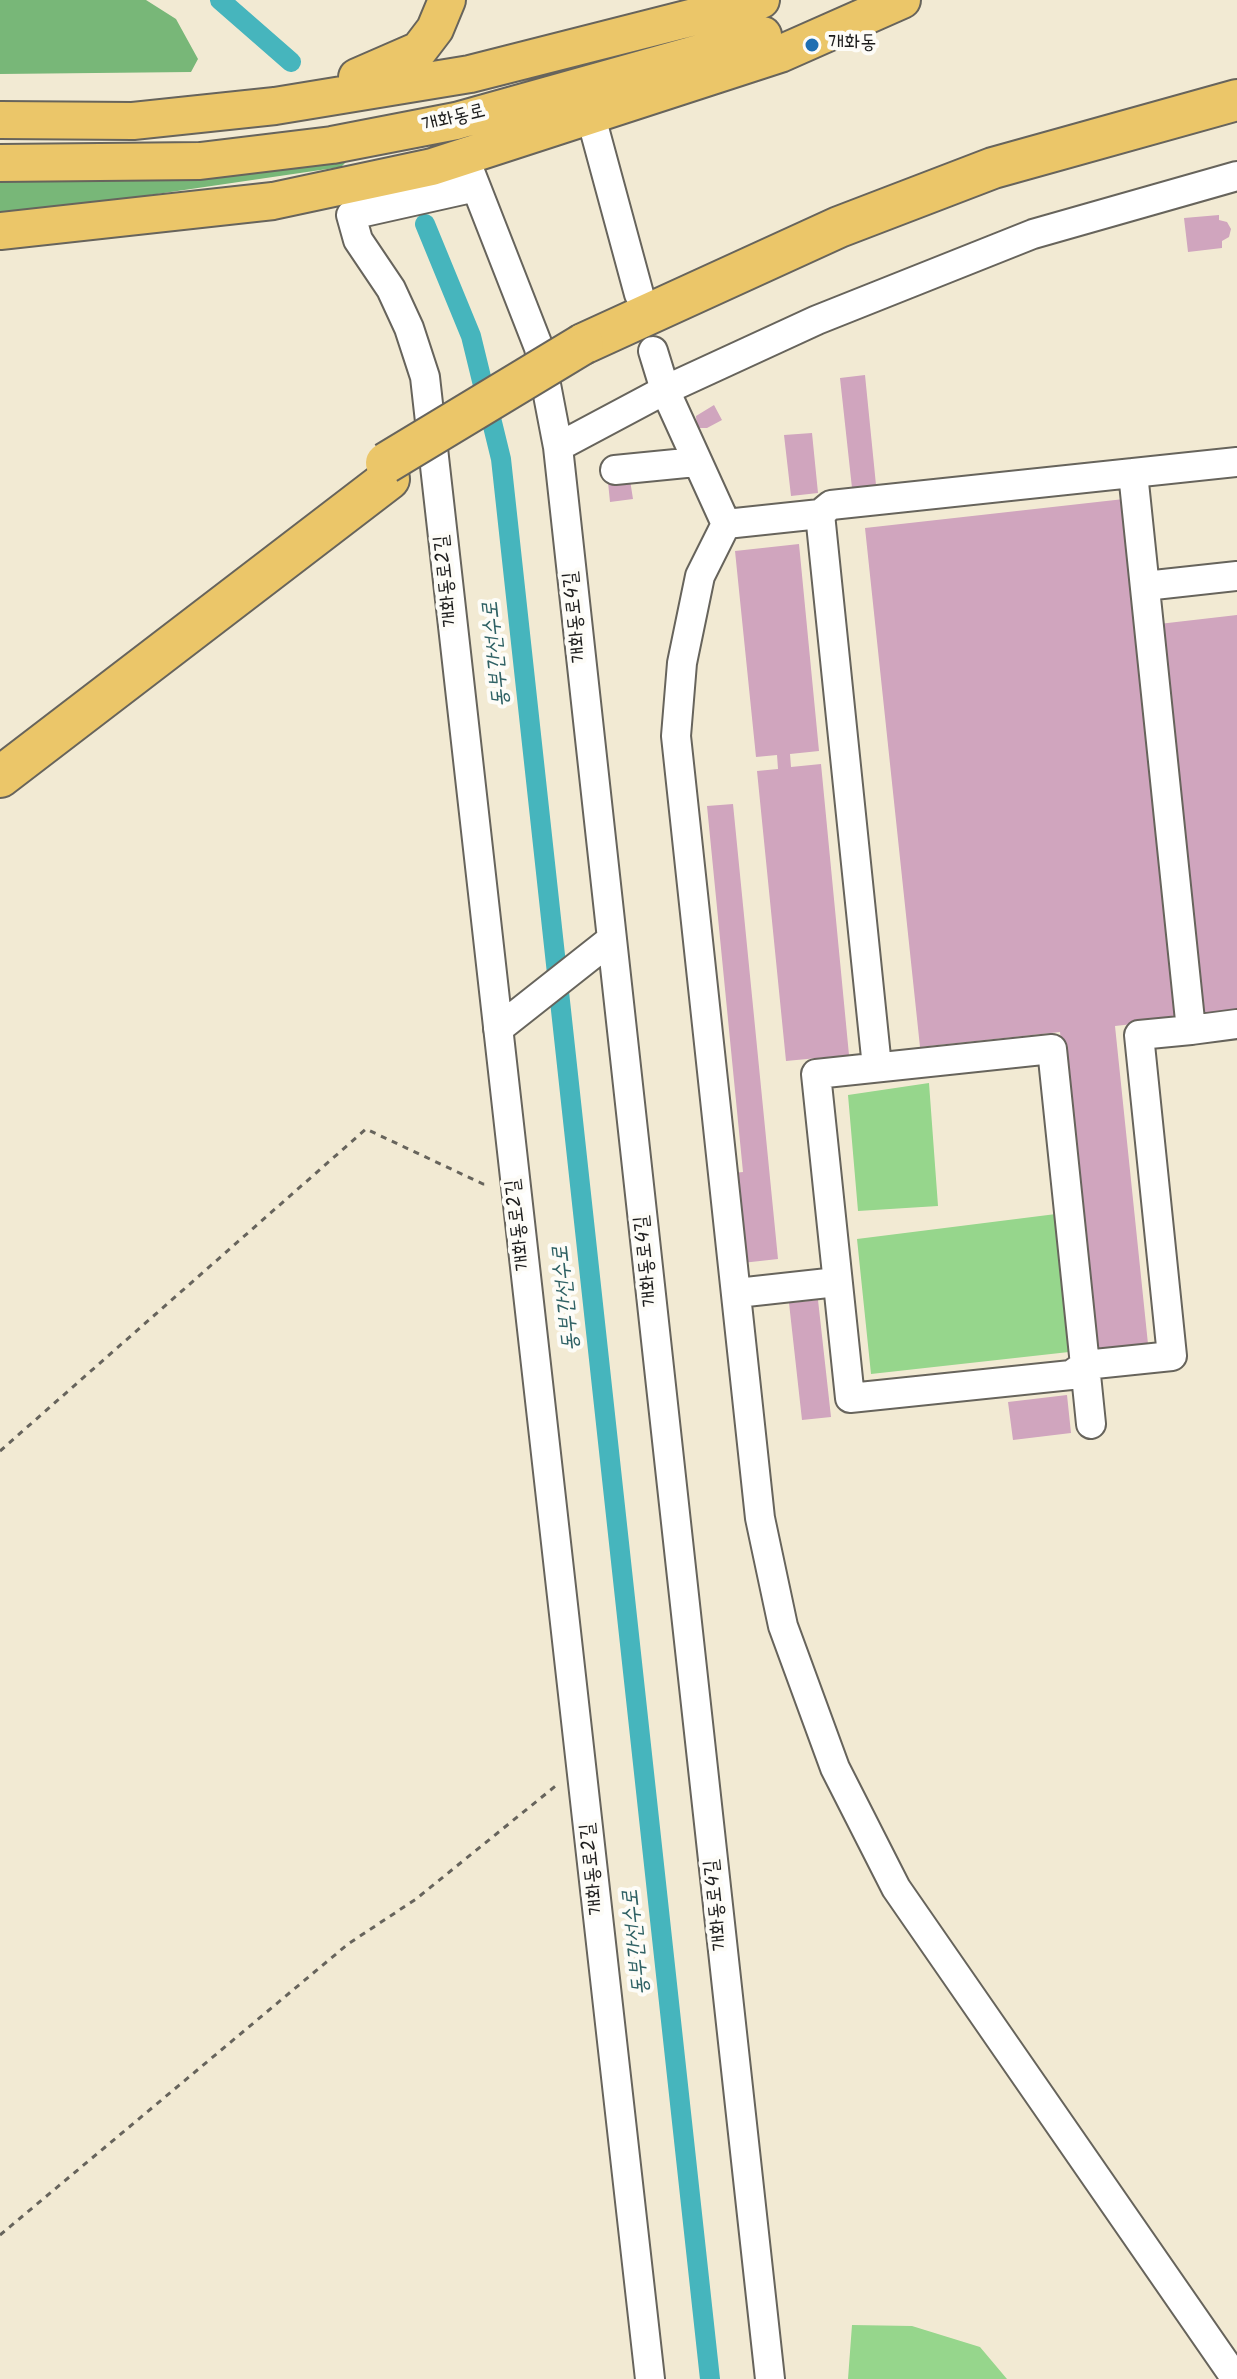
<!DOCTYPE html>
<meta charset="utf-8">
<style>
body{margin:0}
canvas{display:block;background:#f2ead3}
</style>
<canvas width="1237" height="2379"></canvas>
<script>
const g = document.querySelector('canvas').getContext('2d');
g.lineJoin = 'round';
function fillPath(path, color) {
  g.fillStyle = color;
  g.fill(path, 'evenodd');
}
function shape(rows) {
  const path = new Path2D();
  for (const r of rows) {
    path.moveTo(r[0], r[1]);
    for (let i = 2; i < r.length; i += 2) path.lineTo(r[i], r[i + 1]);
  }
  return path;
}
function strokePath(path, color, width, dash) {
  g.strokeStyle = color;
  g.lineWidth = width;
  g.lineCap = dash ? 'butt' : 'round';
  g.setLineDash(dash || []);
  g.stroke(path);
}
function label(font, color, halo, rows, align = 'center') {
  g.font = font + ' Kalam,"Poor Story",sans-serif';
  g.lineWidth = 8;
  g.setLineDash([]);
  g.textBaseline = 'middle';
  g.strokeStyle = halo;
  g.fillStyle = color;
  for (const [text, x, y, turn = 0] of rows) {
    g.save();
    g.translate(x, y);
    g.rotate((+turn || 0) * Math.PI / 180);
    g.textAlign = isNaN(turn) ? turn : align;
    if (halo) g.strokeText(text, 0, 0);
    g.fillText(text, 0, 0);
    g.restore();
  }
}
fillPath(shape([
 [929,1083,938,1206,858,1211,848,1095],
 [1056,1214,1069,1352,871,1374,857,1239],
 [852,2325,912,2326,980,2347,1007,2379,848,2379]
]), '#96d68c');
fillPath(shape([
 [0,0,146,0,176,19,198,59,191,72,0,74],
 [353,155,341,167,0,217,0,178,62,182,275,166]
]), '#78b778');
strokePath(shape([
 [220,0,291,62],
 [425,224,471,336,501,459,710,2379]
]), '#46b5bd', 20);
fillPath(shape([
 [1219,215,1219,220,1227,222,1231,229,1229,237,1222,241,1222,248,1188,252,1184,218],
 [865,375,876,485,852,488,840,378],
 [714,405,722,420,707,428,697,428,696,416],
 [812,433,818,493,791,496,784,435],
 [630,480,633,499,610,502,608,482],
 [1124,499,1178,1019,1115,1026,1148,1344,1094,1350,1060,1032,920,1047,865,528],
 [799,544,819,751,790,754,791,767,821,764,849,1055,786,1061,757,771,778,769,777,755,756,757,735,551],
 [1237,615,1237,1017,1197,1023,1159,624],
 [733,804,778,1259,742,1263,733,1173,743,1172,707,806],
 [818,1300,831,1417,802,1420,789,1303],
 [1067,1395,1071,1433,1013,1440,1008,1402]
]), '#d0a5be');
const minor = shape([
 [591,117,639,294],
 [469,169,539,348,558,447,770,2379],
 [476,187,351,215,358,240,391,289,409,328,425,377,650,2379],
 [653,351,665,390,726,524,820,514,831,505,1237,462],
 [558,447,665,390,817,320,1033,234,1237,176],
 [615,470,696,462],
 [820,514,877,1067],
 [726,524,700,576,682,663,676,736,760,1518,783,1626,835,1768,896,1888,1236,2379],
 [1145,586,1237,576],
 [498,1029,612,939],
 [1191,1030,1237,1024],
 [737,1293,837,1282],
 [1091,1424,1085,1365,1071,1375,850,1398,816,1074,1052,1049,1085,1365,1172,1356,1139,1035,1191,1030,1133,473]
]);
const major = shape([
 [357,77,419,50,435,29,447,0],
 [0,120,133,121,275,106,470,74,761,0],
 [0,163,200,161,332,145,456,121,763,35],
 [0,231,273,201,432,167,780,54,902,0]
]);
const highway = shape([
 [583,344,839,227,993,168,1237,100],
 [0,777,389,479]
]);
strokePath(minor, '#67645c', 32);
strokePath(major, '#67645c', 40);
strokePath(highway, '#67645c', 44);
strokePath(shape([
 [0,1451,366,1129,483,1184,490,1184],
 [0,2235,348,1944,416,1899,558,1784]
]), '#67645c', 3, [6, 6]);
strokePath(minor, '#fff', 28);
strokePath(major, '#ebc669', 36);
strokePath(highway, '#ebc669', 40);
const highwayBridge = shape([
 [386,463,583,344]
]);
strokePath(highwayBridge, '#67645c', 44, []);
strokePath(highwayBridge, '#ebc669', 40);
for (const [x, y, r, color] of [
 [812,45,8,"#1f6fb2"]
]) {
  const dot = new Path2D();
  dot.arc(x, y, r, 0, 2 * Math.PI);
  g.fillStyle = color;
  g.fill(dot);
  strokePath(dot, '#fdfcf7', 3);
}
label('20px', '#1c1c1c', '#fdfcf7', [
 ["개화동",828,45]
], 'left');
label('20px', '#1c1c1c', '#fdfcf7', [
 ["개화동로",454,120,-14],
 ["개화동로2길",448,581,-96],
 ["개화동로4길",577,617,-96],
 ["개화동로2길",520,1225,-97],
 ["개화동로4길",648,1261,-96],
 ["개화동로2길",594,1869,-96],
 ["개화동로4길",718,1905,-96]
]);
label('italic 22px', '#2f6164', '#fdfcf7', [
 ["동부간선수로",498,654,-96],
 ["동부간선수로",568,1298,-96],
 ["동부간선수로",638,1942,-96]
]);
</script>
